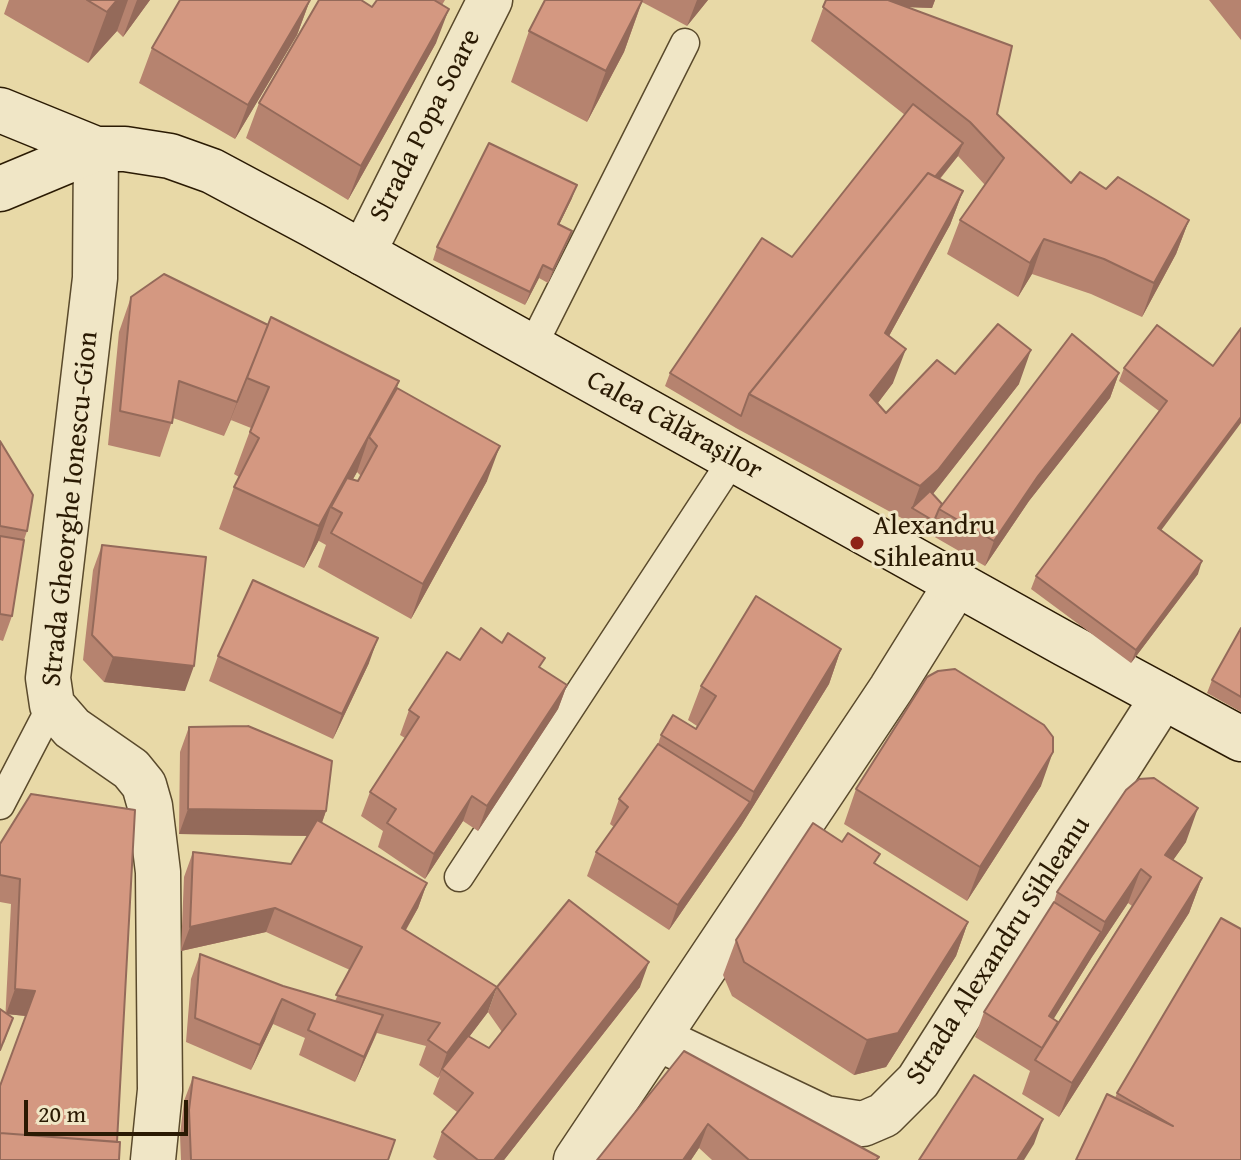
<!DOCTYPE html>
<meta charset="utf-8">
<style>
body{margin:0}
#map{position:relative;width:1241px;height:1160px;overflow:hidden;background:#e8d9a7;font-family:"Gentium Book Plus",serif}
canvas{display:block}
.scale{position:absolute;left:24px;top:1100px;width:164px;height:36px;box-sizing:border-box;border:4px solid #2a1a03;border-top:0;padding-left:10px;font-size:24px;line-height:28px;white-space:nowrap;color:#2a1a03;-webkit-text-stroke:6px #f0e6c6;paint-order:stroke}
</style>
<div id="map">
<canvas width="1241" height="1160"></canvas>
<div class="scale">20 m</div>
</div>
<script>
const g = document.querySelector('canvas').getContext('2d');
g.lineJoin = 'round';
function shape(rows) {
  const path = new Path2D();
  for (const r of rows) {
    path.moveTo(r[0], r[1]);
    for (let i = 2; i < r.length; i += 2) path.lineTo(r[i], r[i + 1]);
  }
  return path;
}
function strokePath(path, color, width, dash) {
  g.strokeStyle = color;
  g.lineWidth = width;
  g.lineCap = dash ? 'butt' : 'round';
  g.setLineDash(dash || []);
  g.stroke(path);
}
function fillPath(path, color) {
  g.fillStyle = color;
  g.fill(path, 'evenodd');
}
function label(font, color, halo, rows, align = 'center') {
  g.font = font + ' "Gentium Book Plus",serif';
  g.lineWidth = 6;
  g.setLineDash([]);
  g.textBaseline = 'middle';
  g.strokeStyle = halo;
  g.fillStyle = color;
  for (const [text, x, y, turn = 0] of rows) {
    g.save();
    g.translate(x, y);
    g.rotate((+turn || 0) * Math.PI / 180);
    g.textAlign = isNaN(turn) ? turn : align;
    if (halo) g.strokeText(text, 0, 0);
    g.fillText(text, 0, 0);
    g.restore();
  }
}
const service = shape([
 [532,347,685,43],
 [0,805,52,705],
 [459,877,733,459]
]);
const minor = shape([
 [96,149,95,278,48,678,52,705,72,728,131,769,144,785,150,806,158,872,160,1090,153,1160],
 [363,253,490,0],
 [659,1039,825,1118,863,1124,884,1115,918,1081,1163,697],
 [576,1160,891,689,957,583]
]);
const secondary = shape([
 [0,110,96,149],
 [0,189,96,149,125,149,170,156,212,171,313,225,1065,644,1241,739]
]);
strokePath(service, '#5a4a2c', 31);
strokePath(minor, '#5a4a2c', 47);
strokePath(secondary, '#2a1a03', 47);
strokePath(service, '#f0e6c6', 28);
strokePath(minor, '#f0e6c6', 44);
strokePath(secondary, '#f0e6c6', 44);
fillPath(shape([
 [9,0,150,0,123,37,117,31,88,63,4,14],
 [310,0,297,35,235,139,139,83,152,48],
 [377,0,445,0,442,5,436,43,348,200,246,138,259,103,372,7],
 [545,0,708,0,687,26,642,2,624,52,587,122,511,82,529,31],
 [826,0,935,0,932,8,907,7,997,114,1071,183,1106,189,1189,220,1176,254,1142,317,1091,294,1032,274,1018,297,947,254,960,220,985,185,958,156,940,179,963,191,950,225,889,336,893,383,878,403,886,413,955,374,1019,384,933,494,942,504,1119,373,1110,398,1029,501,985,566,907,521,736,428,665,386,670,373,792,257,905,115,811,41],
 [1209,0,1241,0,1241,40],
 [572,198,559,225,572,231,567,243,548,283,539,278,525,305,433,260,437,247],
 [131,297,268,325,399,381,397,388,487,481,411,619,318,567,326,545,319,541,319,540,304,568,219,529,234,487,239,477,234,474,251,428,231,420,235,411,224,436,173,418,160,457,108,445,119,332],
 [357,472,361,476,358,481,353,479],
 [1213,366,1161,530,1198,574,1131,663,1031,589,1036,576,1159,411,1119,381,1124,368],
 [0,441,27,531,24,540,12,616,3,641,0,640],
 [102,545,185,691,104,682,83,660,93,570],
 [1241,628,1241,712,1207,693,1212,680],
 [841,649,829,684,741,826,669,930,587,876,596,852,614,827,610,824,619,799,658,744,661,735,696,729,697,726,688,720,701,686],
 [218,656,369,663,333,739,209,681],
 [460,660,541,668,567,685,558,709,478,831,463,821,425,879,378,847,383,831,361,816,370,792,405,738,400,735,409,710],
 [189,727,326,811,322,823,427,883,418,908,406,930,488,1012,469,1037,489,1048,502,1032,488,1012,497,987,640,987,504,1160,437,1160,433,1157,442,1132,457,1112,433,1094,440,1076,438,1078,419,1065,426,1046,377,1033,355,1082,299,1055,305,1038,273,1024,251,1070,186,1042,191,979,200,954,283,986,335,1001,350,970,266,932,181,951,184,877,193,852,291,864,308,836,179,834,180,752],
 [1041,786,967,901,844,824,856,789],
 [31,794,117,1142,119,1160,26,1016,7,1014,13,1018,4,1043,11,904,0,902,0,844],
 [1186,842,1173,860,1202,878,1189,913,1059,1117,1022,1094,1030,1071,975,1037,984,1012,1054,902,1057,892],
 [1128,903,1132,906,1058,1022,1053,1019,1092,957],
 [876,864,968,922,956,956,886,1067,854,1075,732,996,723,975,736,940],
 [684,1051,879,1157,878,1160,712,1160,699,1148,691,1160,597,1160],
 [193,1077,388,1160,181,1160,180,1135,184,1101],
 [1117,1093,1241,1160,1115,1098]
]), '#b6836f');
fillPath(shape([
 [117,0,128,0,117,31,88,63,107,12],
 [137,0,150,0,123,37],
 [310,0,297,35,235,139,248,105],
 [697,0,708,0,687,26],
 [851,0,935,0,932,8,849,5],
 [642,1,624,52,587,122,606,71],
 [449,9,436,43,348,200,361,166],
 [963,143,958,156,759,400],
 [577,185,572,198,553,237,558,224],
 [963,191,950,225,872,367,885,333],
 [1189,220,1176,254,1142,317,1154,283],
 [572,231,567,243,548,283,553,270],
 [1044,239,1032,274,1018,297,1030,263],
 [543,265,539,278,525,305,530,292],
 [268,325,247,378,224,436,237,402],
 [906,349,893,383,858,429,870,395],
 [1031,350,1019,384,925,504,912,508,920,486],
 [1119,373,1110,398,1029,501,985,566,994,541,1038,476],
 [399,381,384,423,369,437,357,472,336,510,331,507,319,540,304,568,319,526],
 [1241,417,1241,423,1154,540,1158,528],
 [500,446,487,481,411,619,423,584],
 [1202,561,1198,574,1131,663,1136,650],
 [378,638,369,663,333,739,342,714],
 [841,649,829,684,741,826,669,930,678,905,750,802,754,792],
 [113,657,194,666,185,691,104,682],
 [567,685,558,709,478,831,487,806],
 [1053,752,1041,786,967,901,980,867],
 [472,796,463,821,425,879,434,854],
 [1198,808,1186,842,1152,890,1165,855],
 [188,809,326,811,317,836,179,834],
 [1141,869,1128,903,1092,957,1105,922],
 [1202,878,1189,913,1059,1117,1072,1083],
 [427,883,418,908,393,952,402,928],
 [275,908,266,932,181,951,190,927],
 [968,922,956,956,886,1067,854,1075,867,1040],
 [1101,932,1092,957,1040,1041,1049,1016],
 [649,962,640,987,504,1160,494,1160],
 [497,987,488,1012,444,1070,442,1069,438,1078,447,1053],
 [15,989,35,991,26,1016,6,1014],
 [282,999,273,1024,251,1070,260,1045],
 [383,1015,374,1039,355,1082,364,1057],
 [1043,1119,1034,1144,1024,1160,1017,1160],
 [708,1124,699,1148,691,1160,683,1160]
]), '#946a5a');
const building = shape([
 [87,0,117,0,107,12,87,0],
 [180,0,310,0,248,105,152,48,180,0],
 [319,0,361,0,372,7,377,0,434,0,449,9,361,166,259,103,319,0],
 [545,0,641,0,642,1,606,71,529,31,545,0],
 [826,0,888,0,1012,46,997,114,1071,183,1080,172,1106,189,1118,177,1189,220,1154,283,1104,259,1044,239,1030,263,960,220,1004,158,970,122,823,7,826,0],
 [913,104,963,143,935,177,928,173,749,394,741,416,670,373,762,238,792,257,913,104],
 [489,143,577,185,558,224,572,231,553,270,543,265,530,292,437,247,489,143],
 [928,173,963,191,885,333,906,349,870,395,886,413,937,360,955,374,998,324,1031,350,938,470,920,486,749,394,928,173],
 [164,274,268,325,237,402,179,381,172,423,120,411,131,297,164,274],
 [271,317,399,381,319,526,234,487,259,438,250,432,269,387,247,378,271,317],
 [1157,325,1213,366,1241,328,1241,417,1158,528,1202,561,1136,650,1036,576,1167,401,1124,368,1157,325],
 [1072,334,1119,373,1038,476,994,541,939,509,1072,334],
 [397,388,500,446,423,584,331,533,342,513,331,507,347,478,358,481,377,446,369,437,397,388],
 [0,441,33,495,27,531,0,526,0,441],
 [930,491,942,504,939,509,934,521,912,508,930,491],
 [0,536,24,540,12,616,0,614,0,536],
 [102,545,206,557,194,666,113,657,92,635,102,545],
 [253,580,378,638,342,714,218,656,253,580],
 [756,596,841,649,754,792,661,735,673,715,696,729,716,696,701,686,756,596],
 [481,628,502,643,508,633,545,658,539,667,567,685,487,806,472,796,434,854,387,823,396,809,370,792,419,717,409,710,447,652,460,660,481,628],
 [1241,628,1241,697,1212,680,1241,628],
 [955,669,1044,725,1053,737,1053,752,980,867,856,789,927,677,938,671,955,669],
 [248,726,332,761,326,811,188,809,189,727,248,726],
 [658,744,750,802,678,905,596,852,628,807,619,799,658,744],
 [1154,778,1198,808,1165,855,1202,878,1072,1083,1035,1060,1151,877,1141,869,1105,922,1057,892,1126,790,1139,779,1154,778],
 [31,794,135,810,117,1142,0,1133,0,1086,35,991,15,989,20,879,0,875,0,844,31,794],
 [317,820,427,883,402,928,497,987,447,1053,428,1040,440,1023,336,995,362,947,275,908,190,927,193,852,291,864,317,820],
 [813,823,842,842,848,833,880,854,874,863,968,922,898,1033,867,1040,744,962,736,940,813,823],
 [569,900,649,962,494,1160,478,1160,442,1132,473,1093,442,1069,468,1036,489,1048,516,1014,497,987,569,900],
 [1054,902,1101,932,1049,1016,1058,1022,1042,1048,984,1012,1054,902],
 [1221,918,1241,929,1241,1160,1076,1160,1107,1094,1173,1126,1117,1093,1221,918],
 [200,954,283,986,383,1015,364,1057,308,1030,315,1014,282,999,260,1045,195,1018,200,954],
 [0,1009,13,1018,0,1050,0,1009],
 [684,1051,879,1157,876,1160,749,1160,708,1124,683,1160,597,1160,684,1051],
 [974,1075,1043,1119,1017,1160,919,1160,974,1075],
 [193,1077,395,1140,388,1160,191,1160,189,1110,193,1077],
 [0,1133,120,1142,119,1160,0,1160,0,1133]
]);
fillPath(building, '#d49881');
strokePath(building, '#946a5a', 2);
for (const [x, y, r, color] of [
 [857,543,8,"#8f2418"]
]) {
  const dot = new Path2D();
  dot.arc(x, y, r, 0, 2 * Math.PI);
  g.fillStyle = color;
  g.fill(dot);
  strokePath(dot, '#f0e6c6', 3);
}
label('28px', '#2a1a03', '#f0e6c6', [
 ["Strada Popa Soare",426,126,-63],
 ["Calea Călărașilor",674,426,29],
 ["Strada Gheorghe Ionescu-Gion",71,509,-84],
 ["Strada Alexandru Sihleanu",999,951,-57]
]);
label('28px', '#2a1a03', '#f0e6c6', [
 ["Alexandru",873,527],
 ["Sihleanu",873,559]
], 'left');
</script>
